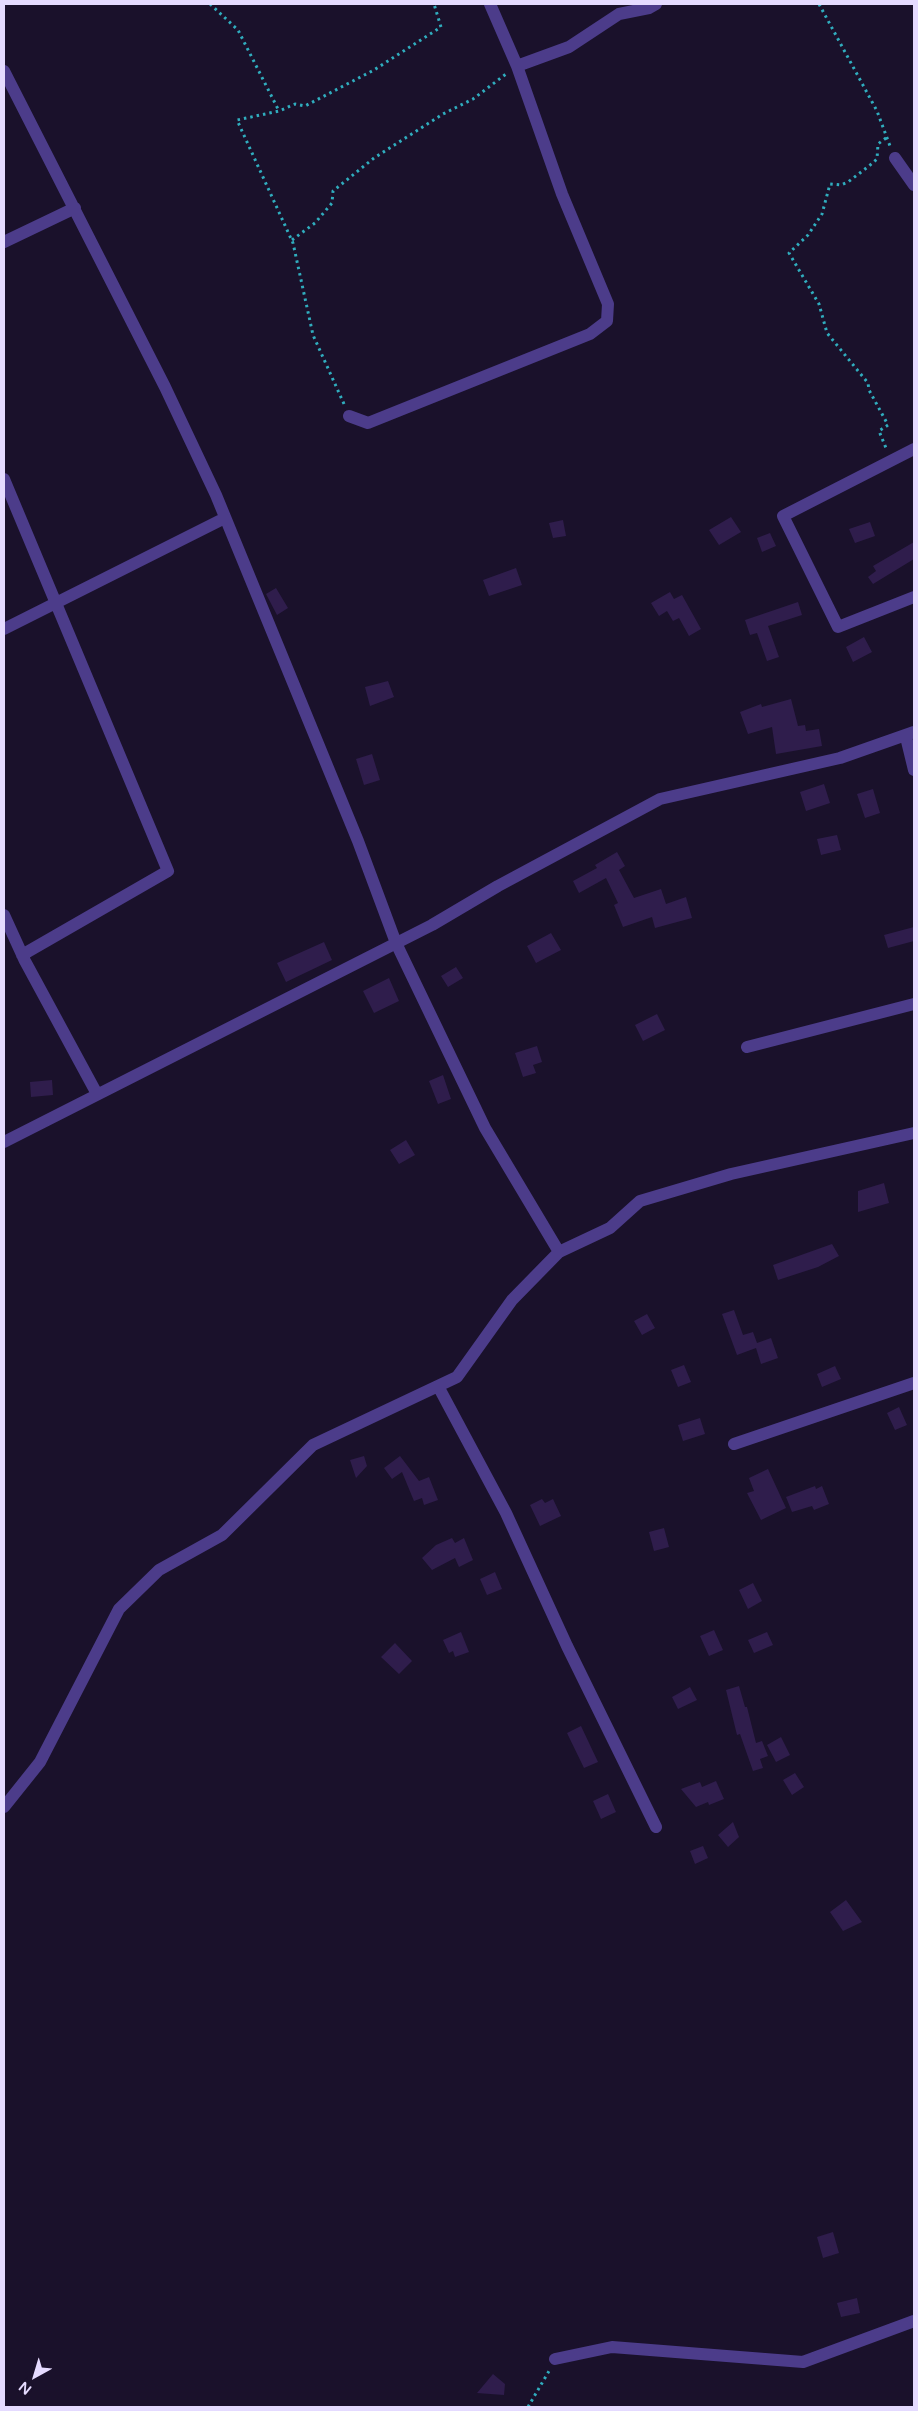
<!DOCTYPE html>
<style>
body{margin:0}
#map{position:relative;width:918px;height:2411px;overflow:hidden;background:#1a112b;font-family:"Varela Round",sans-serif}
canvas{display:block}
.frame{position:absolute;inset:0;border:5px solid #e5dbff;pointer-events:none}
.north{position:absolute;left:10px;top:2351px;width:50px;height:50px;-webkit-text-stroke:4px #1a112b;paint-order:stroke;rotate:219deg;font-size:14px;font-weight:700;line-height:20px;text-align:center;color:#e5dbff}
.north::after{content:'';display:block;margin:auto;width:18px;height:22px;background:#e5dbff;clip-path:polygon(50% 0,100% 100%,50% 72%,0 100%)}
</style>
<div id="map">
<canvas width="918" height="2411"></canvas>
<div class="frame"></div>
<div class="north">N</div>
</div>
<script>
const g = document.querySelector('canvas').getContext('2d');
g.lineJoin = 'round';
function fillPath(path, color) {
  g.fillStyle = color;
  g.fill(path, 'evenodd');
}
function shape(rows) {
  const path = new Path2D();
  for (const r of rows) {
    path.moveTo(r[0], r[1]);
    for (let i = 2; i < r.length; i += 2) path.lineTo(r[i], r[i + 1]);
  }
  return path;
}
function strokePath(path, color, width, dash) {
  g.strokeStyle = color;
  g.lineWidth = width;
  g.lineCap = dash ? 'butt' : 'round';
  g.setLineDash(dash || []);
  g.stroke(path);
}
fillPath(shape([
 [731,517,741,532,719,545,709,530],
 [563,520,566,536,553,538,549,523],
 [870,522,875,536,855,543,849,529],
 [770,533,776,546,762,552,757,538],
 [914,542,914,559,873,584,868,577,876,571,873,566],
 [516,568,522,585,489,596,483,580],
 [276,588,288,608,277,615,266,594],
 [670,592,674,599,682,595,701,629,689,636,679,618,673,621,667,611,659,616,651,603],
 [798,602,802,615,768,626,779,657,767,661,757,633,750,635,745,620],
 [864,637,872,652,853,662,846,647],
 [388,681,394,697,370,706,365,687],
 [791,699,798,726,805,725,806,731,819,729,822,746,776,754,772,727,748,734,740,712,761,704,762,707],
 [372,754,380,780,364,785,356,759],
 [824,784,830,803,806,811,800,792],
 [873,789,880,813,865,818,857,794],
 [837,835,841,850,821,855,817,839],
 [617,852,625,866,619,870,634,898,661,889,666,904,686,897,692,918,655,928,652,917,623,927,614,905,618,903,606,878,579,893,573,881,597,868,595,865],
 [914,927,914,941,888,948,884,935],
 [551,933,561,950,536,963,527,946],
 [324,942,332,960,286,982,277,963],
 [456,967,463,978,448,987,441,976],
 [389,978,399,1001,374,1013,363,991],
 [657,1014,665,1030,643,1041,635,1025],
 [537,1046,542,1062,533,1065,536,1073,523,1077,515,1053],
 [443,1075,451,1099,438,1104,429,1081],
 [52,1080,53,1095,31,1097,30,1082],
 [406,1140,415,1155,399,1164,390,1150],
 [884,1183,889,1203,858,1212,858,1191],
 [832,1244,839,1256,818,1267,778,1280,773,1265],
 [734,1310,743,1335,753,1332,757,1343,771,1338,778,1358,761,1364,756,1348,737,1355,722,1314],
 [647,1314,655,1328,642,1335,634,1321],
 [684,1365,691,1382,678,1387,671,1370],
 [835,1366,841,1379,822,1387,817,1374],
 [899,1407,907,1425,895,1430,887,1413],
 [700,1418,705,1434,683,1441,678,1425],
 [364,1456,367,1466,356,1478,350,1460],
 [400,1456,419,1481,429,1477,438,1500,424,1505,422,1498,414,1501,402,1472,392,1479,384,1468],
 [768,1469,786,1508,761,1520,747,1493,754,1491,749,1478],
 [815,1486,816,1489,822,1486,829,1504,814,1510,812,1506,792,1512,786,1497],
 [542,1499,545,1503,553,1499,561,1516,540,1526,530,1505],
 [664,1528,669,1547,654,1551,649,1532],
 [452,1538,455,1543,464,1538,473,1560,459,1567,455,1558,432,1570,422,1558,436,1545],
 [495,1572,502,1589,487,1595,480,1579],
 [753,1583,762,1601,748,1609,739,1590],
 [714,1630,723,1650,709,1656,700,1636],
 [461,1632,469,1652,455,1657,453,1651,449,1653,443,1640],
 [767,1632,773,1645,754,1653,748,1640],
 [395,1643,412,1661,399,1674,381,1657],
 [739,1686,745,1707,747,1707,756,1743,762,1741,768,1756,760,1759,763,1768,753,1771,740,1734,737,1735,726,1690],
 [690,1687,697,1700,678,1709,672,1697],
 [581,1726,598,1762,584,1768,567,1733],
 [781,1737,790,1755,776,1762,767,1745],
 [795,1773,804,1787,792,1795,783,1780],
 [716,1781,724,1799,709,1805,708,1802,696,1807,681,1789,700,1782,702,1787],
 [608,1794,616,1812,601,1819,593,1801],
 [733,1822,739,1837,728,1847,718,1835],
 [703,1846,708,1858,695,1864,690,1851],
 [846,1900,862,1922,843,1931,830,1912],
 [833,2232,839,2253,823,2258,817,2237],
 [857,2298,860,2313,841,2317,837,2303],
 [493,2374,505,2384,504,2395,477,2393]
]), '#2f1d4c');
strokePath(shape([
 [210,4,238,30,279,111],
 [819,4,877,111,890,146],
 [886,138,878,144,877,159,869,166,848,182,841,185,830,184,822,214,808,235,789,253,819,304,827,333,868,383,869,390,888,425,879,431,886,448],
 [292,240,315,223,332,203,333,191,374,158,443,114,473,99,506,74],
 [344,404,313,335,293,243,237,120,279,111,295,104,305,106,374,70,441,27,434,4],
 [528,2407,549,2371]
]), '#30adbe', 3, [2.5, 4]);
strokePath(shape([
 [517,66,569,47,619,14,649,8,656,4],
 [4,71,165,387,216,495,358,841,396,943,485,1128,559,1252,512,1300,457,1377,313,1445,222,1535,159,1570,119,1609,40,1762,4,1807],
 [895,158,914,185],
 [4,242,75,208],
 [349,416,368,423,590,334,607,321,608,304,562,194,517,66,490,4],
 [914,449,783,516,838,627,914,597],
 [4,479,168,871,22,955],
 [4,629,225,518],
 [906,737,914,770],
 [4,915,25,961,97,1094],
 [747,1047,914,1004],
 [4,1142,432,925,498,886,660,799,840,758,914,732],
 [559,1252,610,1228,640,1201,731,1174,914,1133],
 [438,1386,506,1513,567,1646,656,1827],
 [734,1444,914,1383],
 [555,2359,612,2347,803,2362,914,2321]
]), '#4c3c8a', 12);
</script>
